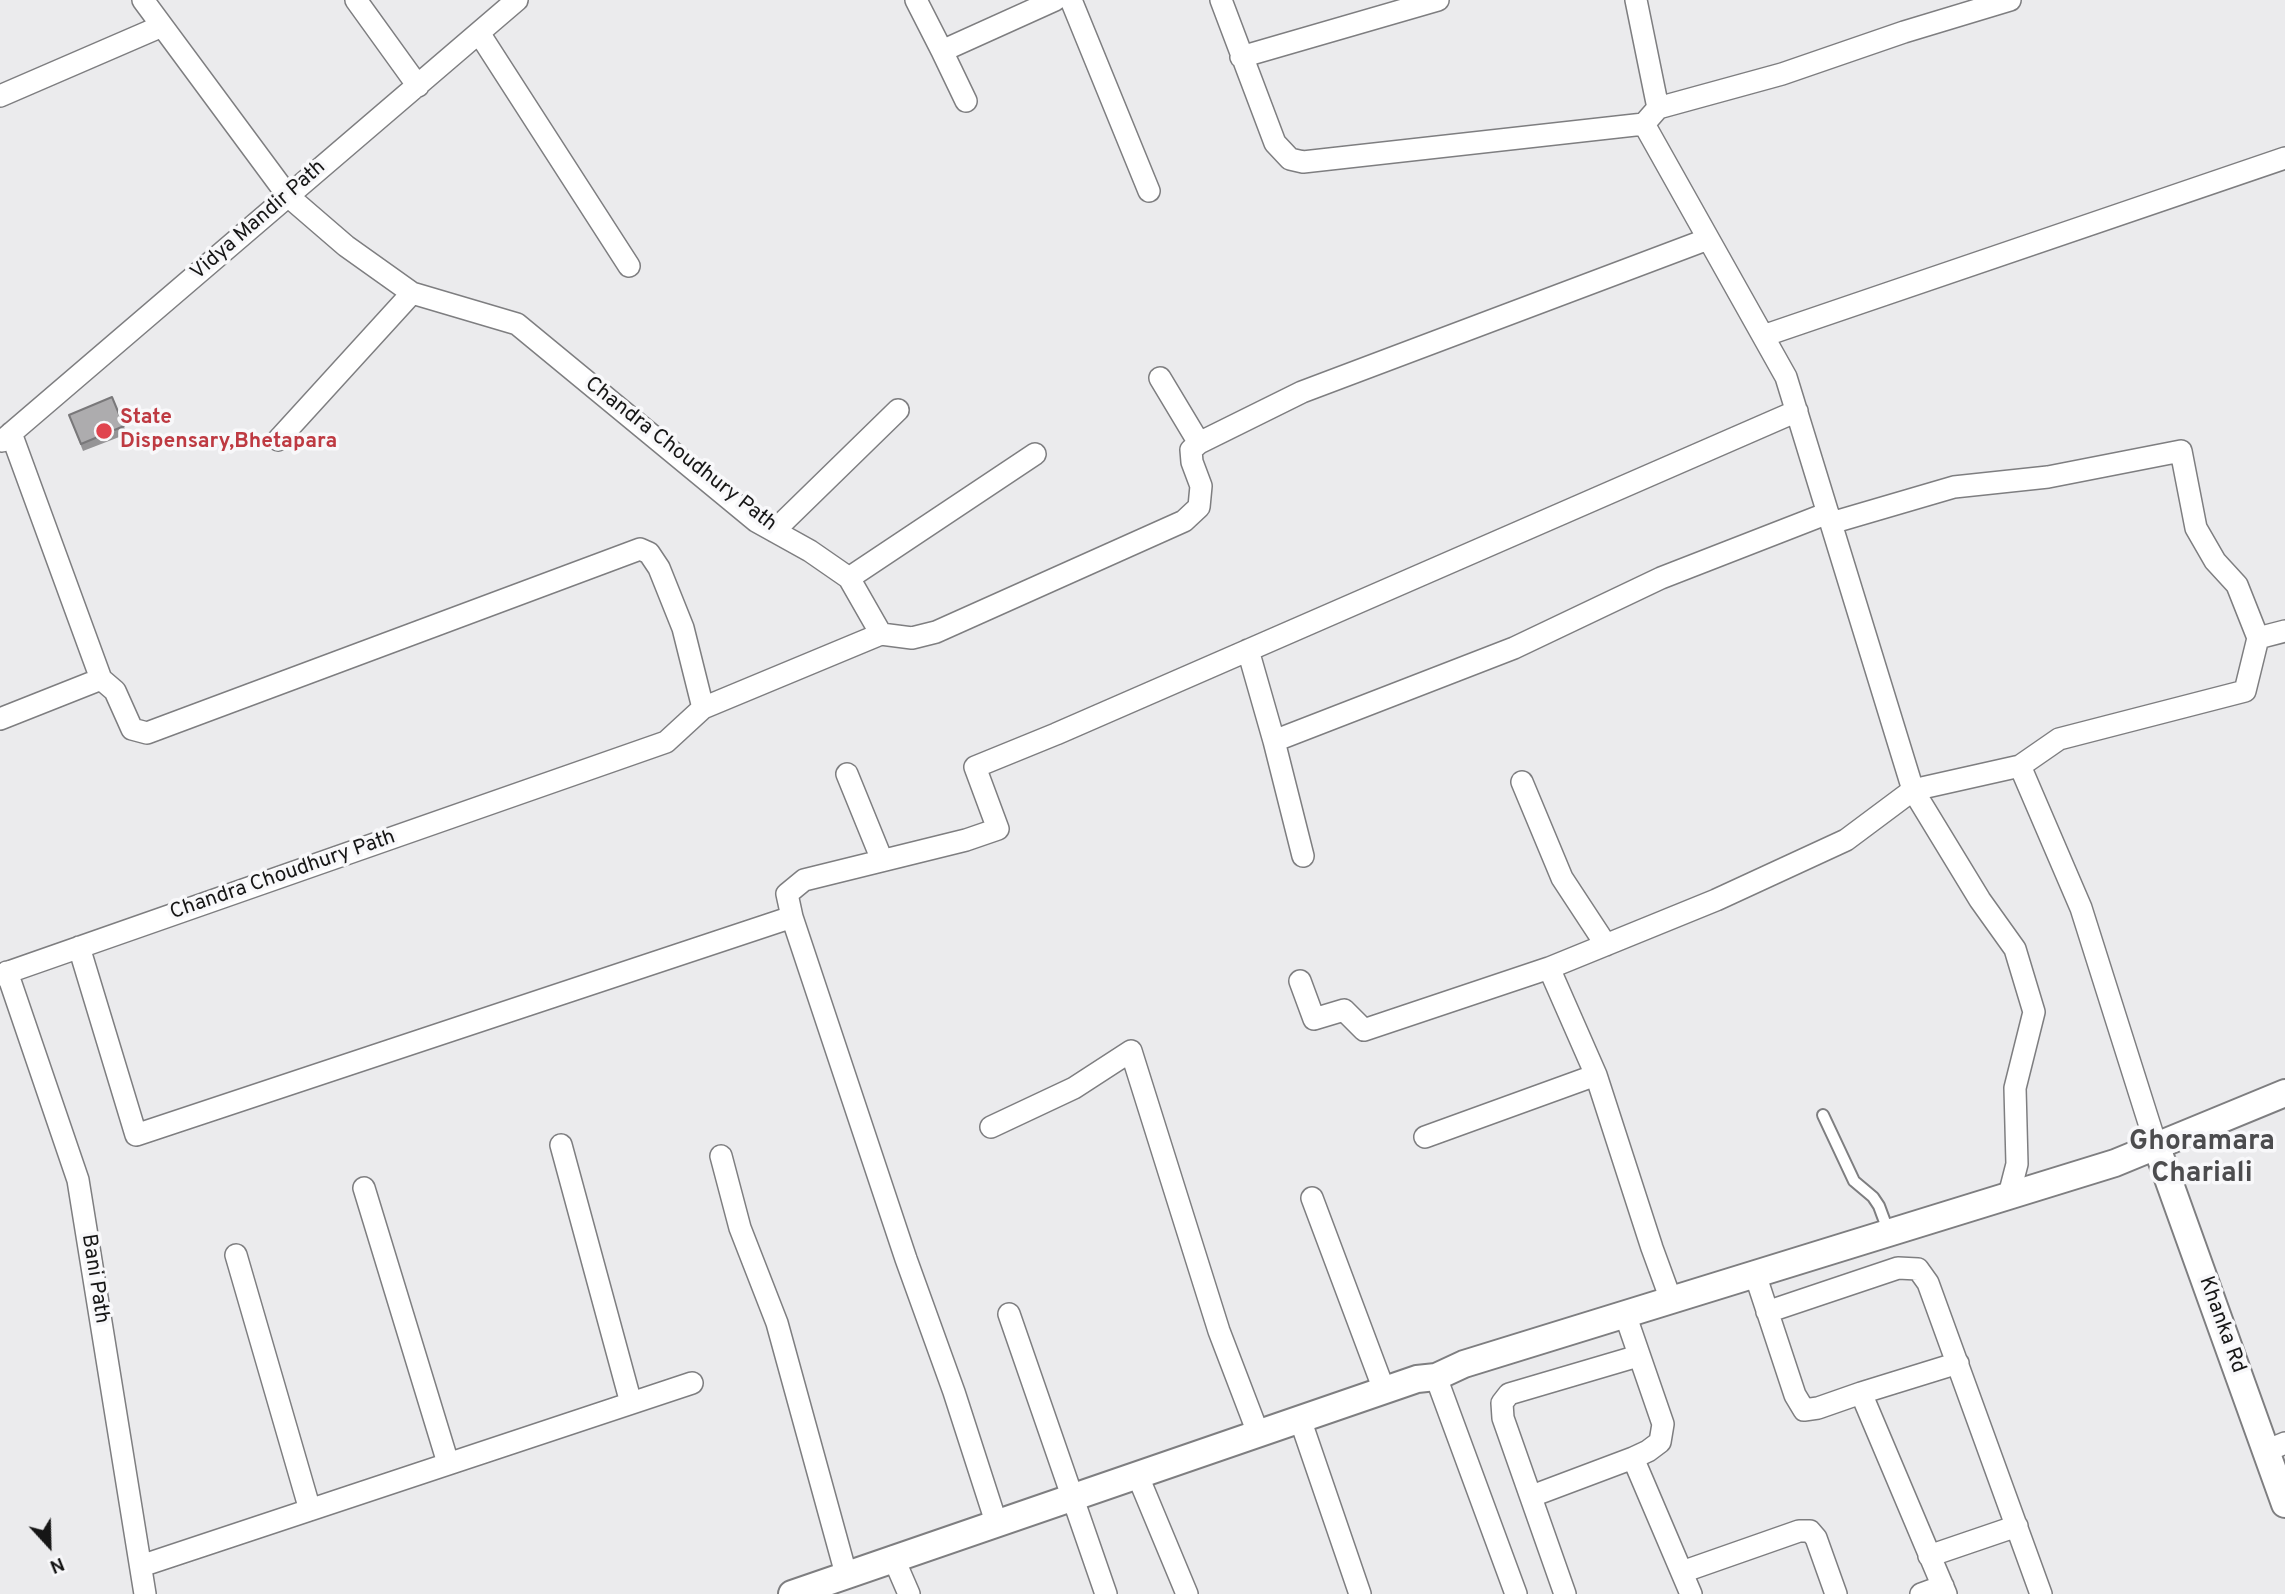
<!DOCTYPE html>
<style>
body{margin:0}
#map{position:relative;width:2285px;height:1594px;overflow:hidden;background:#ebebed;font-family:Overpass,sans-serif}
canvas{display:block}
.north{position:absolute;left:14px;top:1510px;width:70px;height:70px;-webkit-text-stroke:5px #f8f8fa;paint-order:stroke;rotate:158deg;font-size:19px;font-weight:700;line-height:28px;text-align:center;color:#161616}
.north::after{content:'';display:block;margin:auto;width:24px;height:32px;background:#161616;clip-path:polygon(50% 0,100% 100%,50% 72%,0 100%)}
</style>
<div id="map">
<canvas width="2285" height="1594"></canvas>
<div class="north">N</div>
</div>
<script>
const g = document.querySelector('canvas').getContext('2d');
g.lineJoin = 'round';
function shape(rows) {
  const path = new Path2D();
  for (const r of rows) {
    path.moveTo(r[0], r[1]);
    for (let i = 2; i < r.length; i += 2) path.lineTo(r[i], r[i + 1]);
  }
  return path;
}
function strokePath(path, color, width, dash) {
  g.strokeStyle = color;
  g.lineWidth = width;
  g.lineCap = dash ? 'butt' : 'round';
  g.setLineDash(dash || []);
  g.stroke(path);
}
function fillPath(path, color) {
  g.fillStyle = color;
  g.fill(path, 'evenodd');
}
function label(font, color, halo, rows, align = 'center') {
  g.font = font + ' Overpass,sans-serif';
  g.lineWidth = 7;
  g.setLineDash([]);
  g.textBaseline = 'middle';
  g.strokeStyle = halo;
  g.fillStyle = color;
  for (const [text, x, y, turn = 0] of rows) {
    g.save();
    g.translate(x, y);
    g.rotate((+turn || 0) * Math.PI / 180);
    g.textAlign = isNaN(turn) ? turn : align;
    if (halo) g.strokeText(text, 0, 0);
    g.fillText(text, 0, 0);
    g.restore();
  }
}
const service = shape([
 [1823,1115,1854,1181,1873,1197,1879,1206,1889,1233]
]);
const minor = shape([
 [356,0,418,86],
 [916,0,942,51,1055,0],
 [1071,0,1149,191],
 [1221,0,1275,143,1290,159,1303,162,1644,124,1786,377,1913,790,2020,766,2081,908,2156,1145],
 [1636,0,1658,108],
 [479,33,629,266],
 [942,51,966,101],
 [1241,57,1438,0],
 [0,96,162,26],
 [1644,124,1658,108,1782,74,1904,32,2010,0],
 [1763,336,2285,158],
 [1160,378,1199,443],
 [11,433,101,679,115,691,132,729,147,733,640,549,649,553,659,568,683,628,703,708],
 [278,440,412,293],
 [2,441,517,0],
 [1831,523,1954,487,2048,477,2181,451,2196,528,2215,561,2237,585,2258,638],
 [774,531,898,410],
 [849,578,1035,454],
 [881,634,912,638,936,632,1184,521,1199,507,1201,486,1192,462,1191,450,1199,443,1302,392,1708,239],
 [1248,650,1274,741],
 [0,719,101,679],
 [2020,766,2059,739,2245,691,2258,638,2285,631],
 [847,774,882,860],
 [1522,782,1562,878,1606,945],
 [1303,856,1274,741,1514,648,1661,578,1828,513],
 [79,947,136,1135,792,917],
 [7,972,78,1180,145,1594],
 [0,975,666,742,703,708,881,634,849,578,810,551,756,521,517,324,412,293,346,246,288,196,143,0],
 [1300,981,1314,1019,1344,1010,1364,1030,1549,968],
 [991,1127,1074,1088,1131,1051,1219,1331,1258,1433],
 [1425,1137,1596,1075],
 [561,1145,631,1403],
 [721,1156,740,1228,777,1323,846,1574],
 [364,1188,448,1463],
 [1312,1198,1384,1390],
 [236,1255,310,1510],
 [1755,1274,1795,1395,1804,1410,1818,1408,1861,1393,1946,1594],
 [1671,1300,1652,1248,1596,1075,1549,968,1716,900,1846,840,1913,790,1980,900,2015,949,2034,1012,2015,1088,2017,1164,2009,1195],
 [1767,1312,1898,1268,1918,1269,1928,1283,2041,1594],
 [1009,1314,1106,1594],
 [1625,1314,1663,1424,1660,1442,1648,1451,1633,1458,1691,1594],
 [1436,1377,1516,1594],
 [1861,1393,1958,1363],
 [1300,1419,1360,1594],
 [2266,1451,2285,1443],
 [1137,1474,1187,1594],
 [1532,1496,1633,1458],
 [996,1522,954,1392,906,1259,792,917,787,894,804,880,966,840,998,829,975,767,1056,734,1797,411],
 [1929,1556,2017,1526],
 [893,1557,909,1594],
 [141,1566,692,1383],
 [1682,1572,1799,1531,1810,1531,1816,1538,1836,1594],
 [1565,1594,1503,1418,1502,1403,1509,1394,1638,1356],
 [1921,1594,1943,1586]
]);
const tertiary = shape([
 [2156,1145,2285,1504],
 [792,1594,1417,1379,1436,1377,1464,1364,2115,1163,2285,1093]
]);
strokePath(service, '#7e7e80', 14);
strokePath(minor, '#7e7e80', 24);
strokePath(tertiary, '#7e7e80', 30);
strokePath(service, '#fff', 10);
strokePath(minor, '#fff', 21);
strokePath(tertiary, '#fff', 26);
fillPath(shape([
 [112,397,127,434,83,451,69,415]
]), '#959496');
const building = shape([
 [112,397,124,426,81,444,69,415,112,397]
]);
fillPath(building, '#adacae');
strokePath(building, '#79787a', 2);
for (const [x, y, r, color] of [
 [104,431,9,"#e0444e"]
]) {
  const dot = new Path2D();
  dot.arc(x, y, r, 0, 2 * Math.PI);
  g.fillStyle = color;
  g.fill(dot);
  strokePath(dot, '#f8f8fa', 2.5);
}
label('21px', '#161616', '#f8f8fa', [
 ["Vidya Mandir Path",259,221,-41],
 ["Chandra Choudhury Path",680,455,38],
 ["Chandra Choudhury Path",283,876,-19],
 ["Bani Path",94,1279,81],
 ["Khanka Rd",2221,1325,70]
]);
label('bold 21px', '#be3a42', '#f8f8fa', [
 ["State",120,419],
 ["Dispensary,Bhetapara",120,443]
], 'left');
label('bold 28px', '#4c4c4e', '#f8f8fa', [
 ["Ghoramara",2202,1143],
 ["Chariali",2202,1175]
]);
</script>
